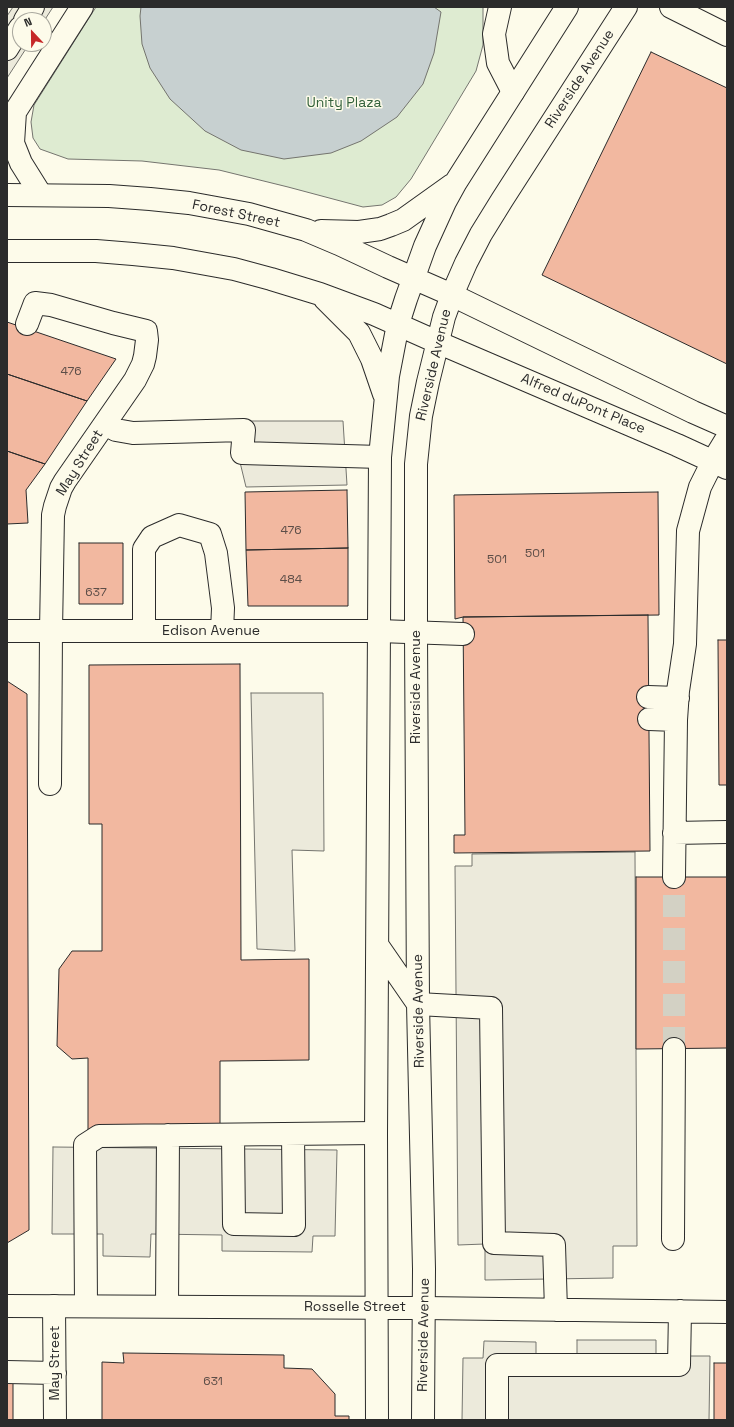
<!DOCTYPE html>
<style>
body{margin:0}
#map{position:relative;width:734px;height:1427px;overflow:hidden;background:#fdfbea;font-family:"Space Grotesk",sans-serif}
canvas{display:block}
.frame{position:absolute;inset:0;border:8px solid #2b2b2b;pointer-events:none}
.north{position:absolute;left:12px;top:12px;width:40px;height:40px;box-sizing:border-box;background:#fdfbea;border:1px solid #a9a89e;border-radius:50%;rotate:338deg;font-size:11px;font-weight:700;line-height:16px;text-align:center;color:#2b2b2b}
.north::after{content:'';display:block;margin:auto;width:14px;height:18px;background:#c62828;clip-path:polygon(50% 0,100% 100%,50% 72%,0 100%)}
</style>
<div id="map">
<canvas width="734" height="1427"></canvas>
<div class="frame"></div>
<div class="north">N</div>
</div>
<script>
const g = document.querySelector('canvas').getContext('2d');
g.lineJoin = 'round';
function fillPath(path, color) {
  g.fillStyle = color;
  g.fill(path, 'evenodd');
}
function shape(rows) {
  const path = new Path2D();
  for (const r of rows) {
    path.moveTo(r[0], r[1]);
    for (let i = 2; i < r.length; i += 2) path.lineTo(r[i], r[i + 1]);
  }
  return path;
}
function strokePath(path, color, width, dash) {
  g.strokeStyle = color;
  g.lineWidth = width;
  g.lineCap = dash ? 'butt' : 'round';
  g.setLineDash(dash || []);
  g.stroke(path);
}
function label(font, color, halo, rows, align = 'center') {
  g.font = font + ' "Space Grotesk",sans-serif';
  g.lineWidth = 3;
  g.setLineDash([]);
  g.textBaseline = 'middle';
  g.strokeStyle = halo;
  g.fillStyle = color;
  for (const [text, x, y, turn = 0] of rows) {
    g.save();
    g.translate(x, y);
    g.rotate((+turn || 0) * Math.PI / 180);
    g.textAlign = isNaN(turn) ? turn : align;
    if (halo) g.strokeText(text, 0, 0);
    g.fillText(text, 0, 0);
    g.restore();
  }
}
const green = shape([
 [96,7,483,7,483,45,476,71,411,179,396,197,382,205,363,207,288,187,219,170,142,161,68,159,40,149,33,138,31,122,34,105,96,7]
]);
fillPath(green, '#deebd1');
strokePath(green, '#74746e', 1);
const parking = shape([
 [13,7,53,7,44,21,20,20,20,44,29,44,7,78,7,16,13,7],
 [230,421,343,421,347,485,246,487,230,421],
 [251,693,323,693,324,851,292,850,295,951,257,949,251,693],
 [635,852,637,1246,613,1246,613,1278,485,1280,485,1244,458,1245,455,866,472,866,472,854,635,852],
 [53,1147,337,1150,335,1236,313,1236,312,1252,222,1251,222,1235,151,1234,150,1257,103,1256,103,1234,52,1234,53,1147],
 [577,1340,656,1340,656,1356,710,1356,709,1420,462,1420,463,1358,483,1358,484,1341,536,1342,536,1355,577,1355,577,1340]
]);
fillPath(parking, '#eceadb');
strokePath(parking, '#74746e', 1);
const water = shape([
 [141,7,434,7,441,12,434,53,423,84,397,117,361,141,331,153,284,159,241,150,205,131,170,99,150,68,142,44,140,16,141,7]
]);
fillPath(water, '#c7d0d0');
strokePath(water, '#74746e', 1);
const building = shape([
 [651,52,727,88,727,364,542,275,651,52],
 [7,322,116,359,87,401,7,374,7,322],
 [7,374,87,401,45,464,7,451,7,374],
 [7,451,45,464,26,490,28,523,7,524,7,451],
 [347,490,348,548,246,550,245,492,347,490],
 [658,492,659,615,463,617,455,619,454,495,658,492],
 [79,543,123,543,123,604,79,604,79,543],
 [348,548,348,606,248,606,246,550,348,548],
 [648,615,650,851,454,853,454,835,465,835,463,617,648,615],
 [718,640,727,640,727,785,719,785,718,640],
 [240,664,241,960,309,959,309,1060,220,1061,220,1131,88,1132,88,1058,72,1059,57,1046,59,969,72,951,102,951,102,824,89,824,89,665,240,664],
 [7,681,27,694,29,1230,7,1243,7,681],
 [636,877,727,877,727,1048,636,1049,636,877],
 [123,1353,284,1355,284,1368,312,1369,335,1394,335,1416,349,1416,349,1420,102,1420,102,1362,124,1363,123,1353],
 [714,1363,727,1363,727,1420,714,1420,714,1363],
 [7,1377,13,1377,13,1420,7,1420,7,1377]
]);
fillPath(building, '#f2b8a0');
strokePath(building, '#2b2b2b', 1);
strokePath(shape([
 [674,1049,674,877]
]), '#d3d1c4', 22, [22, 11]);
const minor = shape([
 [500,7,494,34,498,63,513,92],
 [671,7,727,35],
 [25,20,33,7],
 [7,49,20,28],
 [15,112,13,143,21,163,41,195],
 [7,122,15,112,82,7],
 [452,295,693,412,727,427],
 [27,324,35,303,51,305,113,323,146,331,147,340,145,356,143,364,135,380,65,481,61,488,55,506,53,515,51,631,50,784],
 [437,342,677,445,727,468],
 [105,424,116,430,133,433,244,430,242,453,380,457],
 [7,631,379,631,463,634],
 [144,631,144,549,152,537,179,525,210,534,216,553,223,608,222,631],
 [648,697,678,698],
 [649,719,676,720],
 [674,833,727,832],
 [674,877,676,720,678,691,685,644,688,531,700,487,713,461,727,438],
 [418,1004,491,1008,494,1243,554,1245,556,1310],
 [233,1135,234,1224,294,1225,293,1134],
 [673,1239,674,1049],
 [54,1306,55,1420],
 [86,1306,85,1145,99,1136,376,1133],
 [167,1306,168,1135],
 [424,1308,727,1312],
 [7,1372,55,1373],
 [497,1420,497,1365,679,1365,680,1311]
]);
const major = shape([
 [7,195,109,196,150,199,189,203,249,214,306,230,339,244,388,267,452,295],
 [321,231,359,232,380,229,391,225,403,220,452,185],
 [7,251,96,251,133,254,173,258,234,269,271,279,320,294,374,314,437,342],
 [325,299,359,333,372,359,384,394],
 [378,946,418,1004],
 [7,1306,424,1308],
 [377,1420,376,1133,380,457,388,376,398,324,406,299,425,246,445,202,456,182,567,7],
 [423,1420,424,1269,418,1004,416,632,416,464,421,416,428,382,444,317,452,295,466,263,481,234,502,200,626,7]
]);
strokePath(minor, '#2b2b2b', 24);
strokePath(major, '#2b2b2b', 24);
strokePath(minor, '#fdfbea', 22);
strokePath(major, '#fdfbea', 22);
label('12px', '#5d4e48', null, [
 ["476",71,372],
 ["476",291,531],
 ["501",535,554],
 ["501",497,560],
 ["484",291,580],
 ["637",96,593],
 ["631",213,1382]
]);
label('14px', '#2b2b2b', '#fdfbea', [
 ["Riverside Avenue",580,79,-57],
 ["Forest Street",236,214,12],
 ["Riverside Avenue",434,365,-77],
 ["Alfred duPont Place",583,404,23],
 ["May Street",80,463,-58],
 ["Edison Avenue",211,631],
 ["Riverside Avenue",416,687,-90],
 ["Riverside Avenue",419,1011,-91],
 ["Rosselle Street",355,1307],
 ["Riverside Avenue",424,1335,-89],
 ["May Street",55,1363,-90]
]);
label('14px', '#34623c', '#fdfbea', [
 ["Unity Plaza",344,103]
]);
</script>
